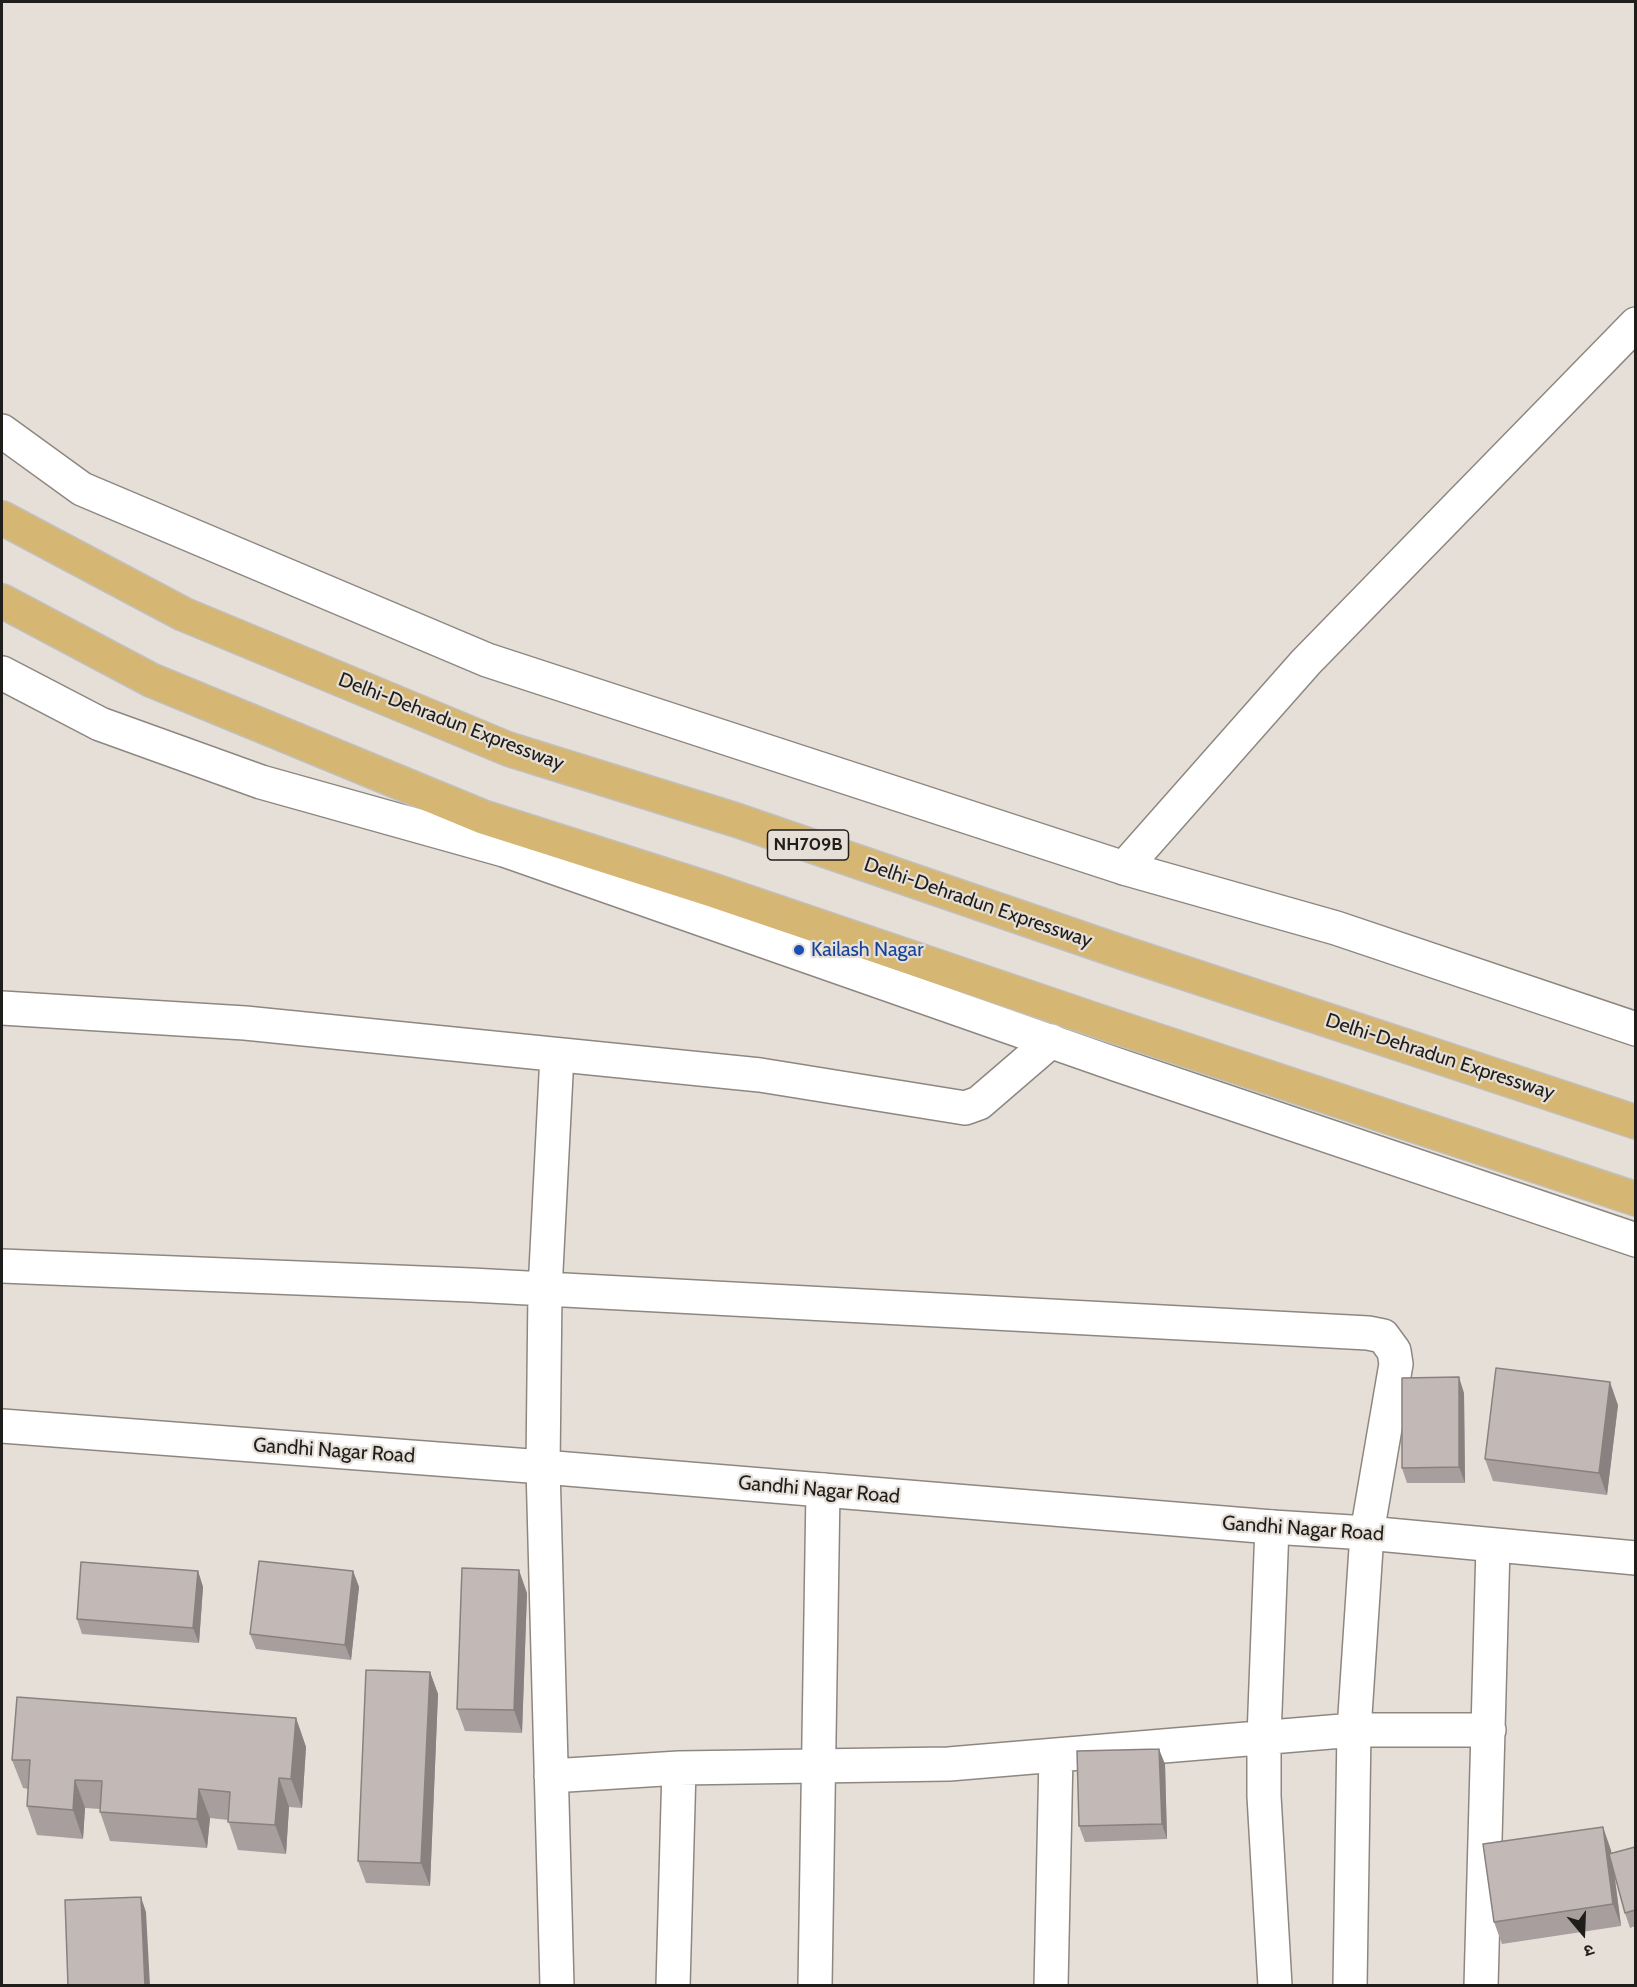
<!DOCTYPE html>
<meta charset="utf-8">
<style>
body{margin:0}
#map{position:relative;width:1637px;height:1987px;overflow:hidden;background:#e6dfd8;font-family:Cabin,"Noto Sans Devanagari",sans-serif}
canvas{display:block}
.frame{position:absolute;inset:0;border:3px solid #201e1b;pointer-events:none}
.north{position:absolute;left:1553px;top:1903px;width:60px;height:60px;-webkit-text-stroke:4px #e6dfd8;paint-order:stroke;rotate:161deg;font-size:16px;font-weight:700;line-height:24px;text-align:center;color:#201e1b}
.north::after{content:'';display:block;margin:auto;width:21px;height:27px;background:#201e1b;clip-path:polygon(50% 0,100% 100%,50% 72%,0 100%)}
</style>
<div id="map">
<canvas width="1637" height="1987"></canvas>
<div class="frame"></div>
<div class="north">उ</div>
</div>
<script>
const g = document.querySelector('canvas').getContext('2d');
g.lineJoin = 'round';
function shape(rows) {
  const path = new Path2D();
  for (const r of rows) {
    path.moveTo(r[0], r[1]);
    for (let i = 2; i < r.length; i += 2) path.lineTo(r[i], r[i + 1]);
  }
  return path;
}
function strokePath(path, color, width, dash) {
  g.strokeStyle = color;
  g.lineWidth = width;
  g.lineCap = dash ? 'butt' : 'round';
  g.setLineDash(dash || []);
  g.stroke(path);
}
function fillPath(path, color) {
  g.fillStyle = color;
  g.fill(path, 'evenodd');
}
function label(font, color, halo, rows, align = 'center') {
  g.font = font + ' Cabin,sans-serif';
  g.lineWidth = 4.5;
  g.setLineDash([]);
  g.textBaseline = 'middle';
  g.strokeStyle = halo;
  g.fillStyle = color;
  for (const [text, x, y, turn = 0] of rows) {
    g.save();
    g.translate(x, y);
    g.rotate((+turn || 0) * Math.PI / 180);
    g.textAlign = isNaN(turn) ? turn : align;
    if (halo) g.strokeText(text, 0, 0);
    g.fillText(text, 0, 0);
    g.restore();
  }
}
const street = shape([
 [1124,868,1306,662,1636,324],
 [2,1008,245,1023,760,1075,965,1108,979,1103,1051,1041],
 [2,1266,471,1285,1368,1333,1383,1336,1394,1351,1396,1364,1367,1533,1354,1730,1350,1986],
 [1272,1527,1264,1737,1264,1796,1275,1986],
 [551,1776,679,1768,949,1764,1354,1730,1489,1730],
 [557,1986,543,1467,545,1290,557,1055],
 [673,1986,679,1768],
 [815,1986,823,1490],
 [1051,1986,1056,1755],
 [1481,1986,1493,1546]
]);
const secondary = shape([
 [2,431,82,489,487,660,1124,868,1336,928,1636,1029],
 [2,673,100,724,261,782,504,850,1118,1065,1636,1240],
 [2,1426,543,1467,1272,1527,1367,1533,1636,1558]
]);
const highway = shape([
 [2,518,183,614,508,749,736,820,1127,954,1636,1122],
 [2,601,151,680,483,817,712,890,1104,1023,1636,1199]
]);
strokePath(street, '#8e8781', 36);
strokePath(secondary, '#8e8781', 36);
strokePath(highway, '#c1c0bf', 36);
strokePath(street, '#fff', 33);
strokePath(secondary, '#fff', 33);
strokePath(highway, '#d5b673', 33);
fillPath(shape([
 [1464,1393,1465,1483,1407,1483,1402,1468],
 [1618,1405,1607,1495,1493,1481,1485,1459],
 [198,1571,203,1587,199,1643,82,1634,77,1619],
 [353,1571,359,1587,351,1660,256,1649,250,1634],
 [527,1593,522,1733,465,1731,457,1709],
 [430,1672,438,1694,430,1886,366,1883,358,1861],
 [296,1718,306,1747,302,1808,289,1807,286,1854,238,1850,228,1820,210,1818,207,1848,110,1841,100,1812,100,1809,85,1808,83,1839,37,1835,27,1806,28,1789,23,1788,12,1760],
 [1165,1764,1167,1839,1085,1842,1079,1826],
 [1635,1847,1635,1926,1630,1928,1625,1913,1614,1870,1621,1926,1502,1944,1494,1922,1611,1850,1611,1853]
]), '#a79e9d');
fillPath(shape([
 [1459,1377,1464,1393,1465,1483,1459,1467],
 [1610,1382,1618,1405,1607,1495,1599,1473],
 [519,1570,527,1593,522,1733,514,1710],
 [198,1571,203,1587,199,1643,193,1628],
 [353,1571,359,1587,351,1660,345,1645],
 [430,1672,438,1694,430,1886,421,1863],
 [296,1718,306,1747,302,1808,291,1779],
 [1159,1749,1165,1764,1167,1839,1162,1824],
 [279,1778,289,1807,286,1854,275,1825],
 [75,1780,85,1808,83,1839,73,1810],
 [199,1789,210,1818,207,1848,197,1819],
 [1603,1827,1611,1850,1621,1926,1613,1904],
 [141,1897,146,1912,150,1986,145,1986]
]), '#88817f');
const building = shape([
 [1496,1368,1610,1382,1599,1473,1485,1459,1496,1368],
 [1459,1377,1459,1467,1402,1468,1402,1378,1459,1377],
 [259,1561,353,1571,345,1645,250,1634,259,1561],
 [81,1562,198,1571,193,1628,77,1619,81,1562],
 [462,1568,519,1570,514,1710,457,1709,462,1568],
 [366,1670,430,1672,421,1863,358,1861,366,1670],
 [17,1697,296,1718,291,1779,279,1778,275,1825,228,1822,230,1792,199,1789,197,1819,100,1812,102,1781,75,1780,73,1810,27,1806,30,1760,12,1760,17,1697],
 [1159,1749,1162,1824,1079,1826,1077,1751,1159,1749],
 [1603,1827,1613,1904,1494,1922,1483,1844,1603,1827],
 [1635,1847,1635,1910,1625,1913,1609,1854,1635,1847],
 [141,1897,145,1986,68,1986,65,1900,141,1897]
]);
fillPath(building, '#c2b8b6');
strokePath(building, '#88817f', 1.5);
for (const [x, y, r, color] of [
 [799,950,6,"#1a4fb4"]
]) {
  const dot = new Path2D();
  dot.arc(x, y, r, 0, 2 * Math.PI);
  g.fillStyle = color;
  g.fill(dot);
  strokePath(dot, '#e6dfd8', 2);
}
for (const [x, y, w] of [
 [808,845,81]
]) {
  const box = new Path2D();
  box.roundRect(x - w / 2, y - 15, w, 30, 4.5);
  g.fillStyle = '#e6dfd8';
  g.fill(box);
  strokePath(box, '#201e1b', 1.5);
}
label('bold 18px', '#201e1b', null, [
 ["NH709B",808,845]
]);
label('20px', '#201e1b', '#e6dfd8', [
 ["Delhi-Dehradun Expressway",451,722,21],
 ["Delhi-Dehradun Expressway",978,903,19],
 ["Delhi-Dehradun Expressway",1440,1057,18],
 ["Gandhi Nagar Road",334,1451,4],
 ["Gandhi Nagar Road",819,1490,5],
 ["Gandhi Nagar Road",1303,1529,4]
]);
label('20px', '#164399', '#e6dfd8', [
 ["Kailash Nagar",811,950]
], 'left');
</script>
